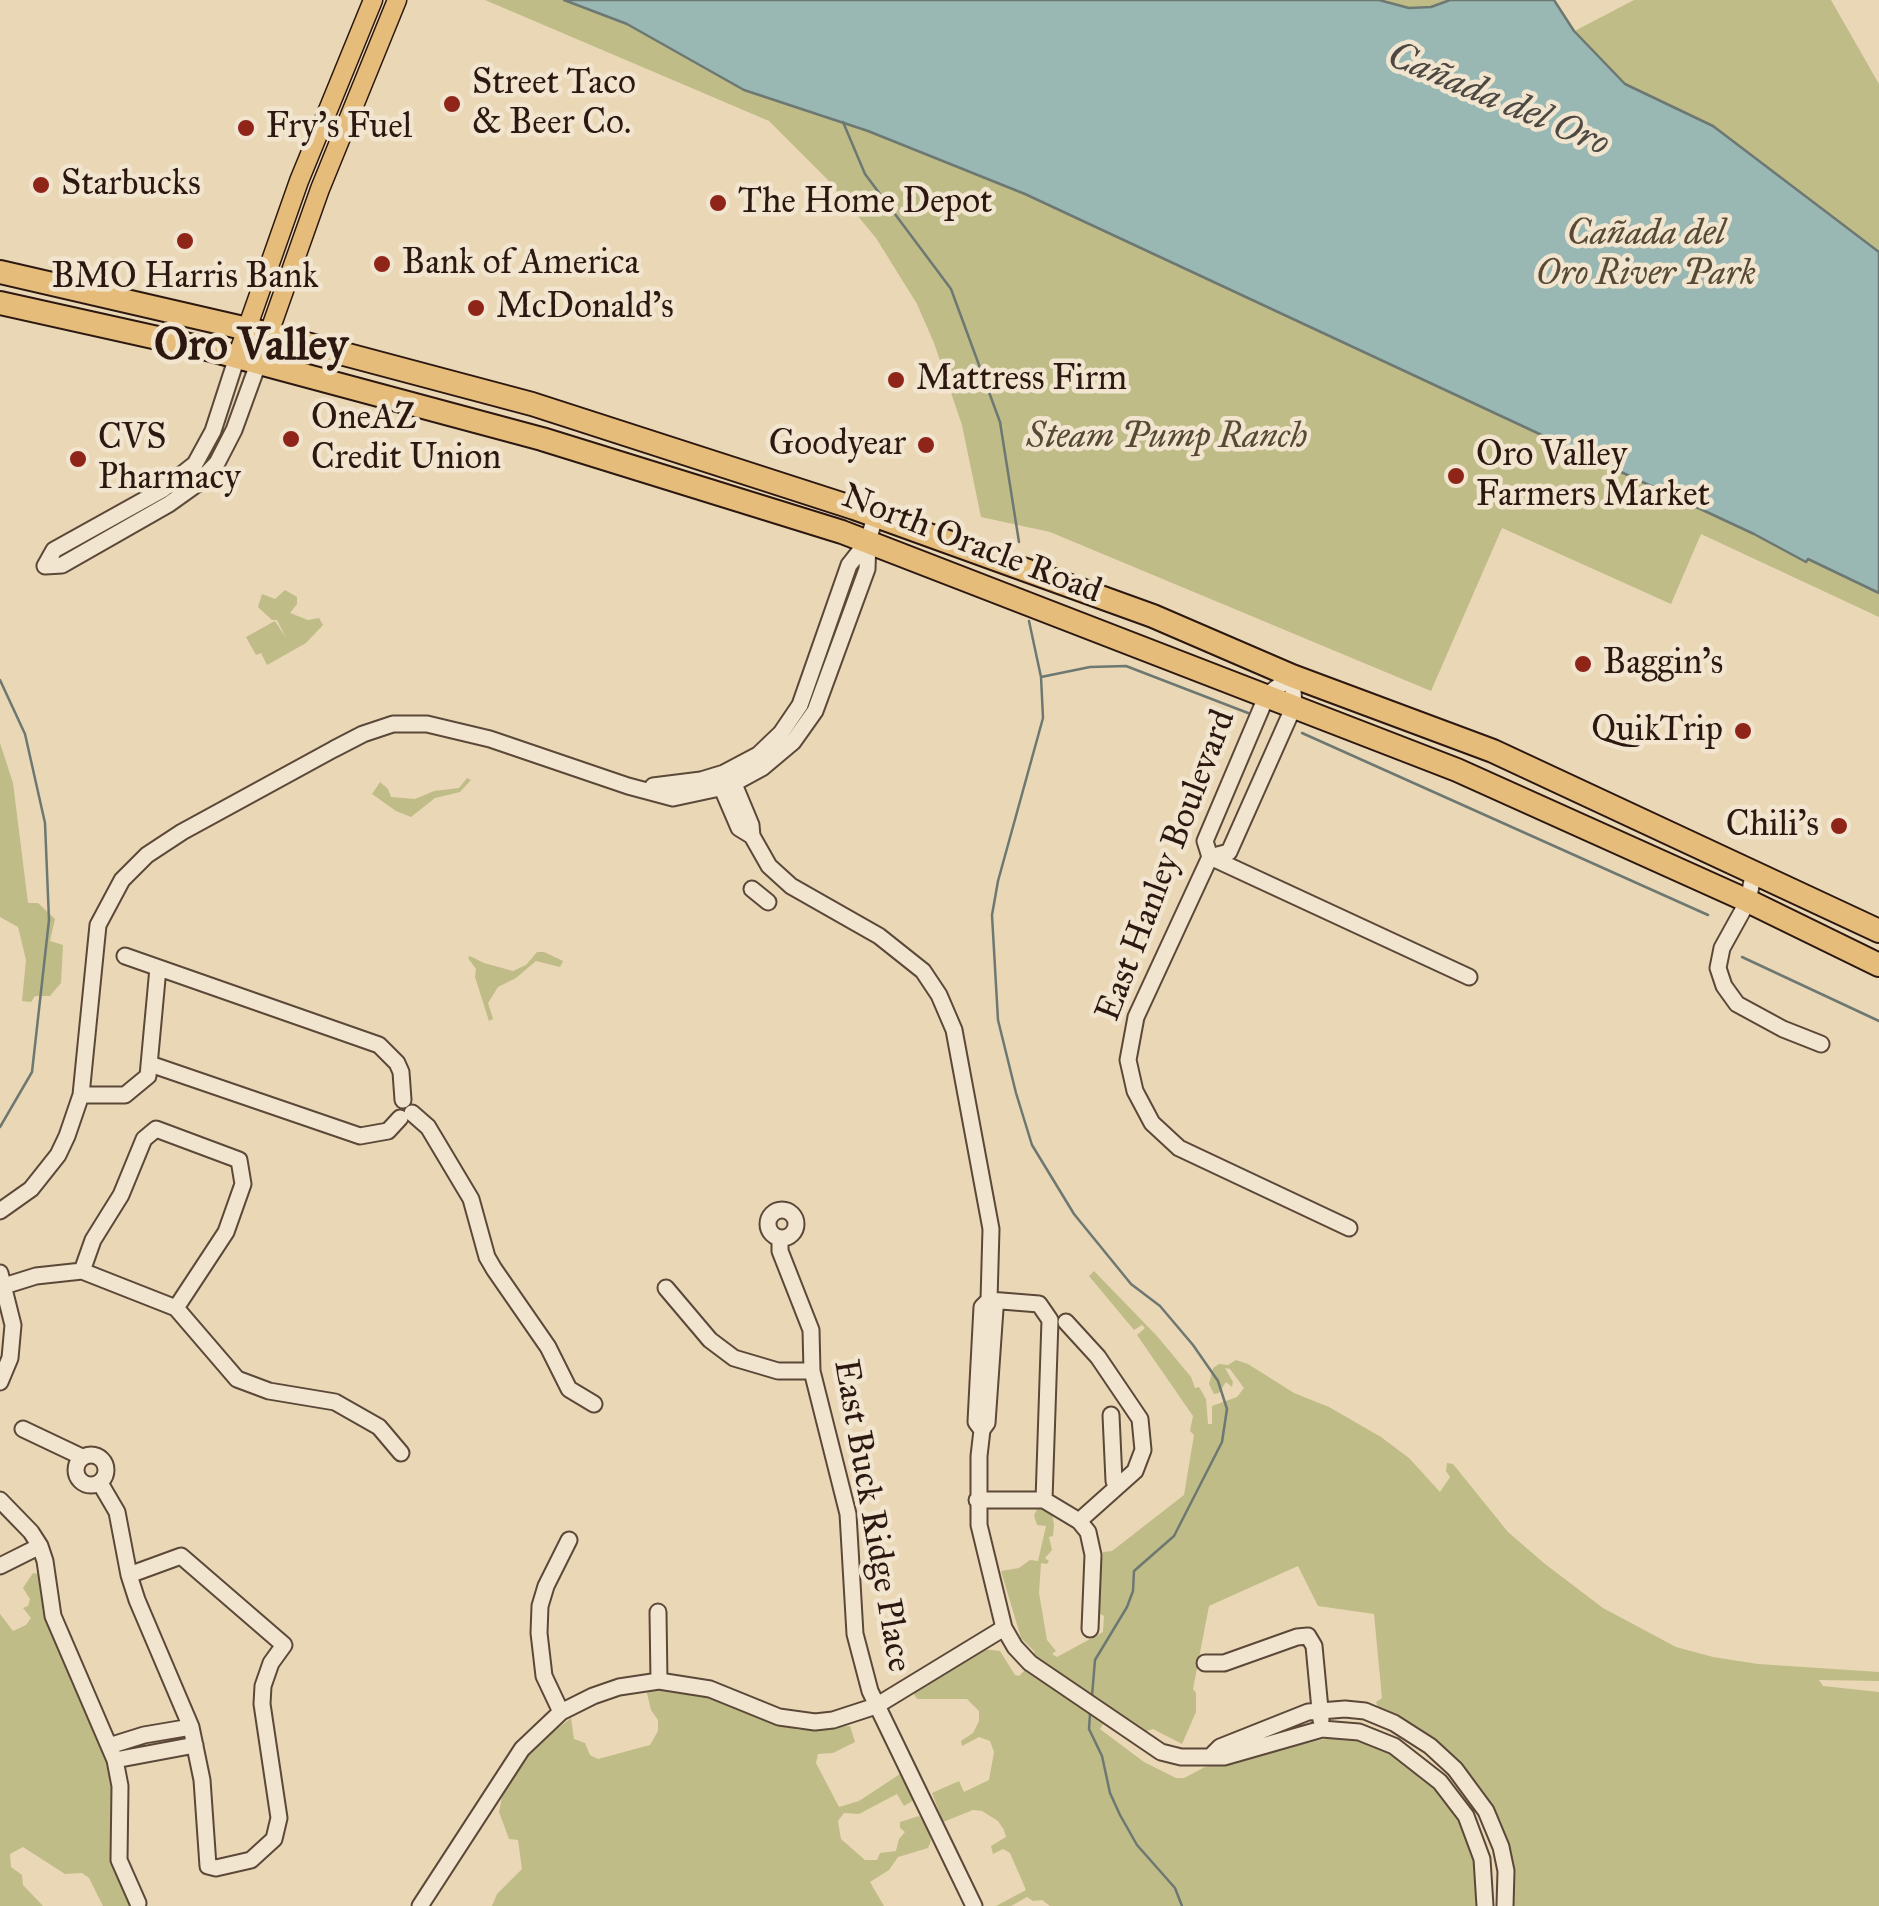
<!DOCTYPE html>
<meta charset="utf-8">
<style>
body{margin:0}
canvas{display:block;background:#ead7b5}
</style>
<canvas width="1879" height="1906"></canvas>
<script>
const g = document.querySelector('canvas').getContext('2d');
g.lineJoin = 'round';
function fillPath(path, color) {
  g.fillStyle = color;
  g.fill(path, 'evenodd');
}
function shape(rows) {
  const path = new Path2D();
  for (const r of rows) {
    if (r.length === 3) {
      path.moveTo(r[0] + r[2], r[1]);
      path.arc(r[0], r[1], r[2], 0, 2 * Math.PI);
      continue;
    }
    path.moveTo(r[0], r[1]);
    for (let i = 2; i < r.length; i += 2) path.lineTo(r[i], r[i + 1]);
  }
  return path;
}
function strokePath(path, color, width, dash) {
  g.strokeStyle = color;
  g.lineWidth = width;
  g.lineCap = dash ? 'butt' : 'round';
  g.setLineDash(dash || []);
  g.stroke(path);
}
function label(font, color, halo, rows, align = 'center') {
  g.font = font + ' "IM FELL Great Primer",serif';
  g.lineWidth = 9;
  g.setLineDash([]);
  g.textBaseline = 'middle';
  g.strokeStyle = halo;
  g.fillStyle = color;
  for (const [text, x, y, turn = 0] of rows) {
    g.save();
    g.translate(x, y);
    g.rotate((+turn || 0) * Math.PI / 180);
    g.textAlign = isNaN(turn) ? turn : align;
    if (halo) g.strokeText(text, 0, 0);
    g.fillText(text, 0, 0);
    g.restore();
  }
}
fillPath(shape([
 [485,0,1457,0,1498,71,1634,0,1831,0,1879,84,1879,617,1701,534,1671,604,1502,528,1431,691,1050,532,981,517,962,425,934,343,917,304,876,238,827,179,769,121],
 [285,590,297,597,297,604,290,613,308,620,319,618,323,625,306,643,267,665,261,653,256,655,246,637,275,621,286,638,277,620,272,620,258,607,262,594,275,599],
 [0,743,13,783,28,903,38,903,55,919,50,941,63,945,61,983,50,996,35,996,31,1002,22,1001,26,960,18,927,0,917],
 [467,778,471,780,460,792,435,798,411,817,396,811,372,794,380,782,388,789,391,797,415,799,434,791,459,788],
 [537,952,544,952,563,961,560,967,536,961,516,978,498,987,488,1003,493,1019,489,1021,475,977,476,969,468,958,470,956,484,963,513,971,526,965],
 [1094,1271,1157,1336,1191,1377,1195,1388,1199,1387,1206,1399,1208,1424,1212,1424,1212,1406,1237,1397,1244,1388,1230,1369,1225,1368,1233,1382,1232,1387,1226,1382,1219,1393,1214,1394,1209,1384,1213,1368,1219,1364,1228,1365,1236,1360,1248,1364,1294,1393,1329,1407,1381,1437,1409,1458,1440,1492,1450,1477,1446,1471,1447,1463,1453,1464,1508,1532,1545,1564,1603,1608,1676,1647,1713,1657,1758,1664,1879,1672,1879,1681,1819,1680,1823,1686,1879,1692,1879,1906,1513,1906,1513,1876,1507,1842,1500,1820,1484,1792,1467,1770,1436,1741,1398,1718,1379,1710,1376,1702,1382,1698,1374,1614,1318,1606,1298,1566,1209,1606,1193,1689,1196,1693,1196,1712,1182,1744,1153,1729,1147,1731,1134,1744,1103,1724,1100,1729,1144,1762,1176,1778,1184,1778,1205,1767,1342,1735,1390,1750,1442,1792,1460,1819,1475,1855,1478,1906,1050,1906,1042,1900,1033,1901,1027,1897,1011,1906,996,1906,1026,1890,1010,1853,1003,1849,993,1854,991,1846,1006,1837,1004,1830,998,1821,982,1811,973,1810,943,1822,932,1793,959,1781,964,1792,989,1780,994,1752,990,1741,979,1737,962,1746,961,1741,973,1733,979,1721,979,1711,967,1699,917,1699,912,1691,982,1649,1000,1651,1015,1675,1019,1676,1024,1671,1035,1652,1021,1638,1001,1571,1019,1568,1030,1560,1038,1561,1046,1526,1037,1525,1034,1515,1039,1506,1052,1512,1054,1525,1053,1536,1049,1537,1052,1550,1045,1558,1049,1561,1047,1564,1041,1563,1039,1593,1047,1640,1056,1651,1052,1654,1057,1657,1103,1632,1104,1616,1100,1614,1097,1603,1103,1552,1112,1551,1184,1495,1194,1435,1190,1431,1193,1416,1137,1335,1145,1328,1142,1325,1134,1330,1089,1276],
 [33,1573,38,1574,43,1582,48,1620,108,1758,112,1776,110,1845,114,1867,130,1906,103,1906,89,1878,82,1873,65,1874,23,1847,10,1854,11,1867,22,1875,23,1885,43,1906,0,1906,0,1614,13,1631,26,1625,31,1618,23,1608,28,1606,30,1599,23,1588],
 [666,1687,728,1701,768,1720,798,1730,850,1726,855,1742,833,1753,818,1754,816,1763,839,1807,859,1801,900,1774,914,1800,904,1806,897,1794,859,1814,844,1813,838,1821,841,1839,865,1860,877,1860,880,1853,896,1851,899,1839,905,1832,900,1828,900,1822,919,1816,927,1826,931,1841,928,1848,898,1857,889,1870,870,1882,884,1906,492,1906,497,1894,522,1869,518,1840,509,1839,499,1812,504,1787,535,1746,571,1718,574,1739,585,1743,590,1755,598,1759,650,1745,658,1731,658,1720,651,1710,646,1689]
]), '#bfbc88');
const water = shape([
 [564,0,1379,0,1409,8,1431,7,1450,0,1554,0,1574,31,1625,84,1713,126,1879,252,1879,593,1808,559,1806,562,1754,534,1025,194,868,131,744,90,627,24,564,0]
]);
fillPath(water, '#99b8b4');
strokePath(water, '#6d7872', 2.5);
strokePath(shape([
 [843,122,865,174,951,289,1000,422,1019,542],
 [1029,621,1041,677,1043,718,998,881,992,915,998,1020,1016,1093,1032,1145,1074,1214,1131,1284,1160,1306,1193,1345,1218,1381,1227,1409,1222,1442,1174,1536,1134,1571,1133,1591,1127,1607,1095,1660,1092,1696],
 [1041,677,1090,667,1126,666,1248,713],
 [0,680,25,734,45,823,49,920,32,1072,0,1127],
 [1302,733,1708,915],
 [1742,957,1879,1021],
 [1090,1714,1089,1729,1102,1756,1110,1793,1120,1815,1137,1845,1175,1888,1182,1906]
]), '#6d7872', 2.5);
const minor = shape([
 [45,566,62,565,169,504,197,484,217,463,234,430,258,364],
 [45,566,54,550,162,490,195,464,213,431,237,357],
 [1292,676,1267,695,1205,841,1210,857,1136,1017,1128,1060,1135,1091,1152,1123,1179,1148,1349,1228],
 [718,779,739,828,752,836,751,825,731,777],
 [653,786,701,780,724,773,758,755,781,733,800,705,849,565,868,541],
 [752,836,769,866,791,886,879,936,923,971,939,995,954,1030,991,1229,989,1300,995,1309,987,1423,982,1430,979,1456,979,1525,1004,1628,1015,1647,1030,1663,1161,1752,1181,1757,1224,1757,1322,1729,1359,1732,1394,1746,1440,1782,1466,1816,1482,1859,1485,1906],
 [1210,857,1469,977],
 [1210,857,1229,852,1294,706,1292,676],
 [1754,871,1748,901,1722,948,1718,968,1724,986,1737,1004,1783,1029,1821,1044],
 [752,889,768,902],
 [125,956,379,1045,397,1063,401,1072,403,1100],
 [150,1064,360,1136,388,1131,400,1118],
 [81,1095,125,1095,148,1076,158,968],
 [412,1113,428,1127,471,1199,487,1257,494,1269,548,1347,569,1389,594,1404],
 [782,1224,14],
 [0,1211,31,1189,58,1155,67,1136,81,1095,98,925,122,880,147,855,182,832,334,749,363,734,393,724,427,724,490,739,628,786,673,798,729,786,762,768,793,742,815,711,867,569,868,541,875,517],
 [780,1238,780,1251,811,1330,812,1371,848,1514,855,1634,870,1691,974,1906],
 [82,1271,93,1240,121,1195,144,1139,156,1129,239,1160,243,1184,226,1232,176,1308],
 [0,1273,13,1325,10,1358,0,1382],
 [4,1286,36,1276,82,1271,176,1308,237,1379,269,1391,335,1402,379,1427,401,1453],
 [666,1288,710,1340,734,1358,778,1371,812,1371],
 [989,1300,1039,1304,1050,1320,1044,1500,1079,1521,1088,1532,1093,1555,1090,1629],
 [1066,1322,1098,1357,1140,1419,1143,1450,1135,1471,1079,1521],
 [1111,1415,1114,1481,1118,1486],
 [23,1429,82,1457],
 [982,1430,976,1422,978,1383,982,1307,989,1300],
 [91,1470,15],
 [100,1483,117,1512,129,1575,137,1600,191,1727,202,1780,208,1866,216,1868,251,1860,274,1839,279,1818,262,1704,263,1686,271,1663,284,1645,181,1556,129,1575],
 [0,1500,31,1532,40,1546,45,1561,53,1616,115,1760,120,1786,119,1860,138,1903],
 [977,1500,1044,1500],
 [0,1566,40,1546],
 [658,1612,659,1681],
 [1205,1663,1224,1663,1297,1637,1308,1636,1314,1646,1321,1720],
 [561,1712,544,1676,539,1633,540,1606,546,1586,569,1540],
 [109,1746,144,1735,191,1727],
 [1211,1756,1220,1747,1308,1712,1345,1709,1365,1711,1394,1723,1430,1746,1455,1769,1486,1811,1501,1847,1506,1871,1505,1906],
 [115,1760,195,1745],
 [420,1906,522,1749,561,1712,593,1696,619,1687,659,1681,710,1689,779,1717,815,1722,833,1720,876,1706,1004,1628]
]);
const major = shape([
 [237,357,299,181,373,0],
 [258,364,320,189,397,0]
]);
const highway = shape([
 [0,272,269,334,532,404,854,508,1153,616,1292,676,1493,751,1879,931],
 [0,303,207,349,542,439,842,532,1457,770,1748,901,1879,965]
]);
strokePath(minor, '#5c4839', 19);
strokePath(major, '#2c1810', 21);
strokePath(highway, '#2c1810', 26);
strokePath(minor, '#f1e5cf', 15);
strokePath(major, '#e5bc7a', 18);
strokePath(highway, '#e5bc7a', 22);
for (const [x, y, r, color] of [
 [452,104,10,"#8f2418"],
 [246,128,10,"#8f2418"],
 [41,185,10,"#8f2418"],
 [718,203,10,"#8f2418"],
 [185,241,10,"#8f2418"],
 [382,264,10,"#8f2418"],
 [476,308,10,"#8f2418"],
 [896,380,10,"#8f2418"],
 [291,439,10,"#8f2418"],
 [926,445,10,"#8f2418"],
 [78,459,10,"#8f2418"],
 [1456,476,10,"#8f2418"],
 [1583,664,10,"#8f2418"],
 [1743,731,10,"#8f2418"],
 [1839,826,10,"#8f2418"]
]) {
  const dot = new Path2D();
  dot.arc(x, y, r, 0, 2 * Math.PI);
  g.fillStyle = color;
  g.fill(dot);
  strokePath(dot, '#f1e5cf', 4);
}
label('35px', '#2c1810', '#f1e5cf', [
 ["Street Taco",472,84],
 ["& Beer Co.",472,124],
 ["Fry's Fuel",266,128],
 ["Starbucks",61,185],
 ["The Home Depot",738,203],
 ["Bank of America",402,264],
 ["BMO Harris Bank",185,278,"center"],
 ["McDonald's",496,308],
 ["Mattress Firm",916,380],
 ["OneAZ",311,419],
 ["Credit Union",311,459],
 ["CVS",98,439],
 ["Pharmacy",98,479],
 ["Goodyear",906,445,"right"],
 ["Oro Valley",1476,456],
 ["Farmers Market",1476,496],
 ["Baggin's",1603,664],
 ["QuikTrip",1723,731,"right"],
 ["Chili's",1819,826,"right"]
], 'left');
label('italic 35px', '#584934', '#f1e5cf', [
 ["Cañada del",1646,235],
 ["Oro River Park",1646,275],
 ["Steam Pump Ranch",1167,438]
]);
label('35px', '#2c1810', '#f1e5cf', [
 ["North Oracle Road",971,545,21],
 ["East Hanley Boulevard",1167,866,-69],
 ["East Buck Ridge Place",871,1516,80]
]);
label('italic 38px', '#4d4841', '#f1e5cf', [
 ["Cañada del Oro",1498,101,23]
]);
label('bold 45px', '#2c1810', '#f1e5cf', [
 ["Oro Valley",251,348]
]);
</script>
